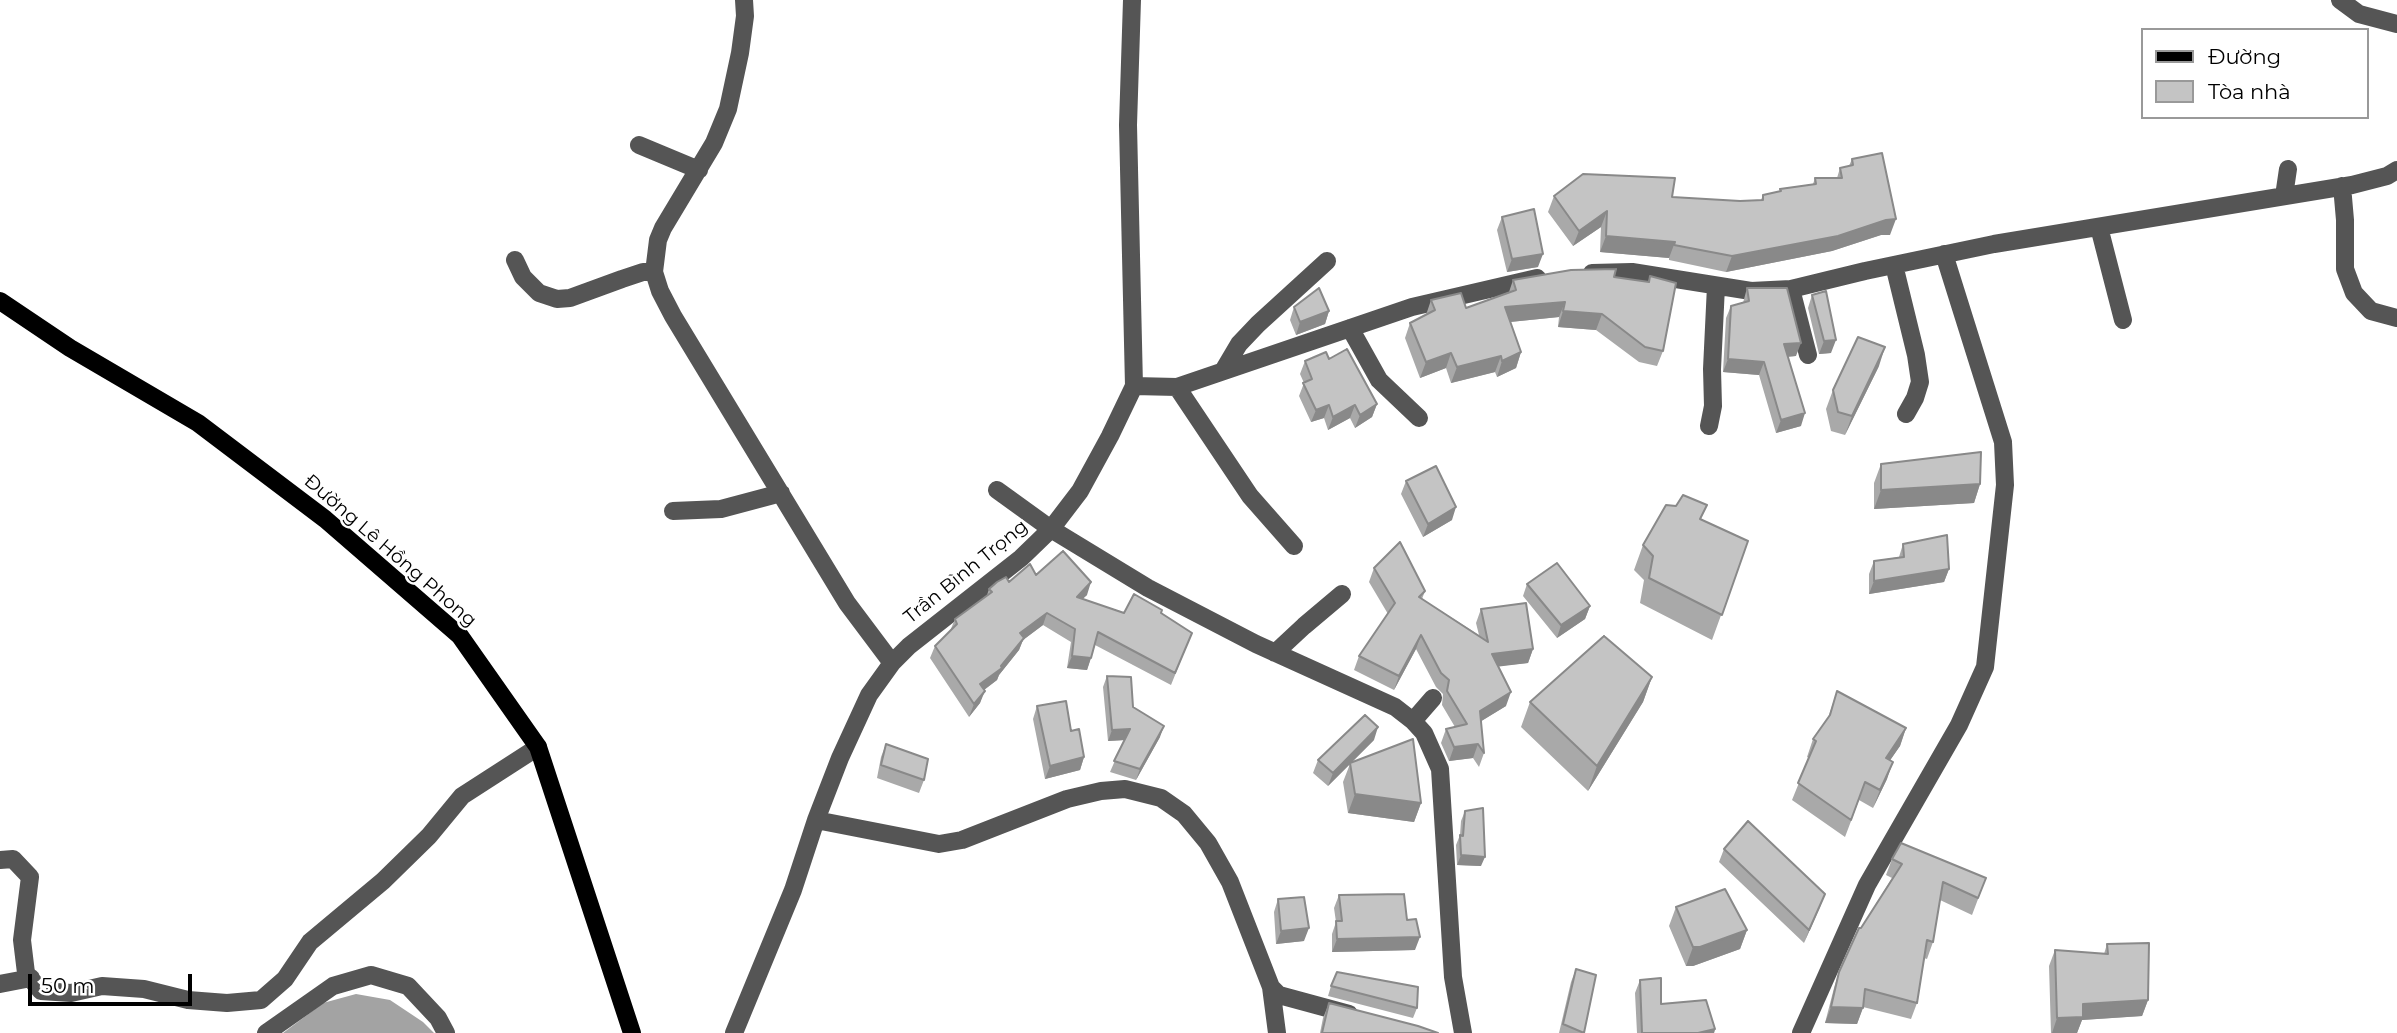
<!DOCTYPE html>
<meta charset="utf-8">
<style>
body{margin:0}
#map{position:relative;width:2397px;height:1033px;overflow:hidden;background:#fff;font-family:Montserrat,sans-serif}
canvas{display:block}
.legend{position:absolute;left:2141px;top:28px;width:228px;height:91px;box-sizing:border-box;background:#fff;border:2px solid #999;margin:0;padding:9px 12px;list-style:none;font-size:21px;color:#000}
.legend li{display:flex;align-items:center;gap:14px;height:35px}
.legend b{width:35px;border:2px solid #999}
.scale{position:absolute;left:28px;top:974px;width:164px;height:32px;box-sizing:border-box;border:4px solid #000;border-top:0;padding-left:9px;font-size:21px;line-height:24px;white-space:nowrap;color:#000;-webkit-text-stroke:5px #fff;paint-order:stroke}
</style>
<div id="map">
<canvas width="2397" height="1033"></canvas>
<ul class="legend">
<li><b style="height:9px;background:#000"></b>Đường</li>
<li><b style="height:19px;background:#c4c4c4"></b>Tòa nhà</li>
</ul>
<div class="scale">50 m</div>
</div>
<script>
const g = document.querySelector('canvas').getContext('2d');
g.lineJoin = 'round';
function fillPath(path, color) {
  g.fillStyle = color;
  g.fill(path, 'evenodd');
}
function shape(rows) {
  const path = new Path2D();
  for (const r of rows) {
    path.moveTo(r[0], r[1]);
    for (let i = 2; i < r.length; i += 2) path.lineTo(r[i], r[i + 1]);
  }
  return path;
}
function strokePath(path, color, width, dash) {
  g.strokeStyle = color;
  g.lineWidth = width;
  g.lineCap = dash ? 'butt' : 'round';
  g.setLineDash(dash || []);
  g.stroke(path);
}
function label(font, color, halo, rows, align = 'center') {
  g.font = font + ' Montserrat,sans-serif';
  g.lineWidth = 5;
  g.setLineDash([]);
  g.textBaseline = 'middle';
  g.strokeStyle = halo;
  g.fillStyle = color;
  for (const [text, x, y, turn = 0] of rows) {
    g.save();
    g.translate(x, y);
    g.rotate((+turn || 0) * Math.PI / 180);
    g.textAlign = isNaN(turn) ? turn : align;
    if (halo) g.strokeText(text, 0, 0);
    g.fillText(text, 0, 0);
    g.restore();
  }
}
fillPath(shape([
 [356,994,390,1000,423,1022,434,1033,283,1033,323,1003]
]), '#a3a3a3');
strokePath(shape([
 [744,0,745,16,740,53,728,109,714,143,663,228,658,240,654,272,660,291,673,316,847,603,892,663],
 [2340,0,2359,14,2397,24],
 [639,145,699,170],
 [2342,186,2345,220,2345,269,2354,293,2371,311,2397,318],
 [2284,196,2288,169],
 [2099,227,2123,320],
 [515,260,523,277,539,293,557,299,570,298,622,279,643,272,654,272],
 [1894,265,1916,355,1920,382,1915,398,1906,414],
 [1592,273,1632,272,1751,291,1791,289,1865,271,1994,244,2352,185,2387,176,2397,170],
 [1791,289,1808,355],
 [1350,328,1379,380,1419,418],
 [1223,371,1239,344,1258,324,1327,261],
 [1134,386,1177,387,1412,307,1537,278],
 [1177,387,1250,496,1294,546],
 [1709,426,1713,406,1712,369,1716,286],
 [997,490,1051,529,1148,588,1256,644,1395,707,1413,721,1424,733,1440,769,1453,977,1463,1033],
 [673,511,721,509,781,493],
 [1275,653,1304,626,1342,594],
 [1413,721,1433,698],
 [816,820,939,844,962,840,1067,799,1101,791,1125,789,1161,798,1184,814,1208,843,1230,882,1271,987,1279,995,1349,1014],
 [0,860,13,859,30,877,22,940,26,973,41,991,71,993,102,986,144,989,188,1000,227,1003,261,1000,285,979,310,942,383,881,429,836,462,796,538,747],
 [0,984,31,978],
 [1271,987,1277,1033],
 [266,1033,333,986,371,975,408,986,438,1018,446,1033],
 [734,1033,793,890,816,820,840,758,869,695,892,663,909,646,1021,558,1051,529,1080,491,1110,436,1134,386,1128,125,1132,0],
 [1801,1033,1867,885,1959,725,1985,667,2005,485,2003,442,1944,254]
]), '#555', 18);
strokePath(shape([
 [0,301,70,348,198,423,325,519,460,636,538,747,632,1033]
]), '#000', 18);
fillPath(shape([
 [1852,159,1890,235,1881,235,1832,251,1726,272,1669,260,1669,258,1600,252,1601,227,1573,246,1548,212,1554,196,1672,197,1740,201,1761,200,1763,195,1779,192,1780,189,1813,184,1815,178,1837,178,1840,168,1849,166],
 [1502,217,1538,267,1507,272,1497,230],
 [1650,276,1663,351,1657,366,1639,362,1596,330,1558,327,1559,317,1510,322,1521,352,1516,368,1497,377,1495,372,1451,383,1446,368,1420,378,1405,338,1410,323,1426,315,1431,300,1466,308,1509,292,1513,280,1614,277,1648,282],
 [1747,288,1796,356,1788,357,1801,426,1776,433,1759,375,1723,372,1726,318,1731,306,1743,303],
 [1812,295,1831,353,1819,354,1808,308],
 [1294,307,1329,311,1325,324,1296,335,1290,320],
 [1329,359,1377,404,1372,417,1355,428,1350,418,1328,430,1324,418,1311,422,1299,396,1304,383,1300,374,1305,361],
 [1879,366,1845,435,1831,431,1826,409,1833,390],
 [1881,464,1980,484,1974,503,1874,509,1874,483],
 [1406,481,1452,520,1423,537,1401,494],
 [1702,520,1748,541,1712,640,1640,603,1644,580,1634,570,1643,545],
 [1903,544,1949,569,1944,582,1869,594,1869,574,1874,561,1899,557],
 [1374,568,1425,591,1422,599,1479,635,1476,623,1481,609,1533,649,1528,663,1498,666,1506,706,1481,721,1484,753,1479,767,1473,758,1449,761,1441,743,1446,729,1455,727,1442,705,1443,694,1436,687,1416,649,1394,690,1354,670,1359,656,1388,614,1369,582],
 [1036,575,1087,595,1082,599,1124,613,1161,613,1192,633,1171,685,1095,645,1087,670,1067,668,1071,642,1043,625,1023,640,1019,650,999,675,997,680,984,690,980,703,969,717,930,658,935,646,950,631,955,619,987,595,989,589],
 [1527,584,1590,606,1585,619,1557,638,1523,596],
 [1107,676,1133,707,1160,737,1136,780,1110,772,1124,740,1108,741,1103,687],
 [1652,677,1643,702,1588,791,1521,727,1530,702],
 [1837,691,1906,728,1900,746,1890,760,1887,779,1873,808,1859,800,1845,837,1792,800,1809,758,1807,757,1813,739,1828,718],
 [1037,706,1071,731,1084,757,1080,770,1045,779,1033,719],
 [1374,740,1352,762,1421,803,1414,822,1348,813,1343,782,1350,764,1328,786,1313,773,1318,760],
 [886,744,924,780,919,793,877,778,881,757],
 [1465,811,1481,866,1457,865,1456,845,1460,835,1461,821],
 [1724,849,1825,894,1804,943,1719,862],
 [1892,859,1986,878,1972,915,1940,900,1933,942,1927,959,1924,958,1917,1003,1911,1019,1863,1007,1857,1024,1825,1023,1834,988,1839,972,1861,928,1892,878,1886,875],
 [1339,895,1407,920,1415,950,1332,952,1332,934,1336,922,1334,908],
 [1278,899,1304,941,1276,944,1274,912],
 [1676,907,1747,930,1740,949,1693,966,1686,966,1669,926],
 [2107,944,2148,1000,2142,1016,2082,1020,2077,1033,2051,1033,2049,966,2055,950,2104,954],
 [1576,969,1584,1033,1559,1033,1571,982],
 [1640,980,1661,1004,1715,1029,1714,1033,1637,1033,1635,993],
 [1331,986,1417,1008,1413,1018,1328,996],
 [1329,1003,1438,1033,1320,1033,1323,1018]
]), '#a9a9a9');
fillPath(shape([
 [1607,211,1601,227,1573,246,1579,231],
 [1896,219,1890,235,1881,235,1832,251,1726,272,1732,256,1886,220],
 [1606,236,1675,242,1669,258,1600,252],
 [1543,254,1538,267,1507,272,1512,259],
 [1565,302,1559,317,1500,323,1505,307],
 [1329,311,1325,324,1296,335,1300,322],
 [1563,311,1602,314,1596,330,1558,327],
 [1836,340,1831,353,1819,354,1824,341],
 [1801,343,1796,356,1779,357,1784,344],
 [1885,347,1879,366,1845,435,1852,416],
 [1521,352,1516,368,1497,377,1502,361],
 [1451,353,1446,368,1420,378,1426,362],
 [1501,356,1495,372,1451,383,1457,367],
 [1728,359,1764,362,1759,375,1723,372],
 [1377,404,1372,417,1355,428,1360,415],
 [1329,405,1324,418,1311,422,1316,410],
 [1355,405,1350,418,1328,430,1333,417],
 [1805,413,1801,426,1776,433,1781,420],
 [1980,484,1974,503,1874,509,1881,490],
 [1456,507,1452,520,1423,537,1428,524],
 [1949,569,1944,582,1869,594,1874,581],
 [1091,582,1087,595,1072,609,1077,597],
 [1590,606,1585,619,1557,638,1561,625],
 [1047,613,1043,625,1023,640,1019,650,999,675,997,680,976,696,980,684,1001,666,1020,633],
 [1421,635,1416,649,1394,690,1399,676],
 [1533,649,1528,663,1487,668,1492,654],
 [1072,656,1091,658,1087,670,1067,668],
 [1652,677,1643,702,1588,791,1597,766],
 [985,691,980,703,969,717,974,704],
 [1511,692,1506,706,1475,725,1480,711],
 [1164,726,1160,737,1136,780,1140,769],
 [1378,727,1374,740,1328,786,1333,773],
 [1906,728,1900,746,1880,775,1886,758],
 [1130,729,1126,740,1108,741,1112,730],
 [1478,744,1473,758,1449,761,1454,747],
 [1084,757,1080,770,1045,779,1050,766],
 [1893,762,1887,779,1873,808,1880,790],
 [1355,794,1421,803,1414,822,1348,813],
 [1461,855,1485,857,1481,866,1457,865],
 [1825,894,1820,907,1804,943,1809,930],
 [1309,928,1304,941,1276,944,1281,931],
 [1747,930,1740,949,1693,966,1686,966,1693,947],
 [1420,937,1415,950,1332,952,1337,939],
 [2148,1000,2142,1016,2082,1020,2077,1033,2052,1033,2057,1018,2083,1004],
 [1831,1007,1863,1008,1857,1024,1825,1023],
 [1715,1029,1714,1033,1698,1033]
]), '#898989');
const building = shape([
 [1882,153,1896,219,1886,220,1838,236,1732,256,1674,245,1675,242,1606,236,1607,211,1579,231,1554,196,1583,174,1675,178,1672,197,1740,201,1763,200,1763,195,1781,191,1780,189,1816,184,1815,178,1842,178,1840,168,1853,165,1852,159,1882,153],
 [1534,209,1543,254,1512,259,1502,217,1534,209],
 [1616,269,1614,277,1649,282,1650,276,1676,283,1663,351,1645,347,1602,314,1563,311,1565,302,1505,307,1521,352,1502,361,1501,356,1457,367,1451,353,1426,362,1410,323,1435,310,1431,300,1461,293,1466,308,1516,290,1513,280,1571,270,1616,269],
 [1319,288,1329,311,1300,322,1294,307,1319,288],
 [1747,288,1787,288,1801,343,1784,344,1805,413,1781,420,1764,362,1728,359,1731,306,1749,301,1747,288],
 [1826,291,1836,340,1824,341,1812,295,1826,291],
 [1858,337,1885,347,1852,416,1838,412,1833,390,1858,337],
 [1347,349,1377,404,1360,415,1355,405,1333,417,1329,405,1316,410,1303,383,1312,379,1305,361,1326,352,1329,359,1347,349],
 [1981,452,1980,484,1881,490,1881,464,1981,452],
 [1436,466,1456,507,1428,524,1406,481,1436,466],
 [1683,495,1707,505,1700,519,1748,541,1722,615,1649,578,1653,556,1643,545,1666,505,1676,506,1683,495],
 [1947,535,1949,569,1874,581,1874,561,1904,557,1903,544,1947,535],
 [1400,542,1425,591,1419,597,1488,642,1481,609,1526,603,1533,649,1492,654,1511,692,1480,711,1484,753,1478,744,1454,747,1446,729,1467,724,1447,691,1449,680,1441,673,1421,635,1399,676,1359,656,1395,603,1374,568,1400,542],
 [1063,551,1091,582,1077,597,1124,613,1134,594,1162,610,1161,613,1192,633,1175,673,1098,632,1091,658,1072,656,1075,629,1047,613,1020,633,1024,638,1001,666,1002,668,980,684,985,691,974,704,935,646,957,624,955,619,992,592,989,589,997,582,1006,577,1009,582,1030,564,1036,575,1063,551],
 [1557,563,1590,606,1561,625,1527,584,1557,563],
 [1604,636,1652,677,1597,766,1530,702,1604,636],
 [1107,676,1131,677,1133,707,1164,726,1140,769,1114,761,1130,729,1112,730,1107,676],
 [1837,691,1906,728,1886,758,1893,762,1880,790,1865,782,1851,820,1798,783,1816,741,1813,739,1830,715,1837,691],
 [1066,701,1071,731,1079,729,1084,757,1050,766,1037,706,1066,701],
 [1365,715,1378,727,1333,773,1318,760,1365,715],
 [1413,739,1421,803,1355,794,1350,763,1413,739],
 [886,744,928,759,924,780,881,765,886,744],
 [1483,808,1485,857,1461,855,1460,835,1463,836,1465,811,1483,808],
 [1748,821,1825,894,1809,930,1724,849,1748,821],
 [1901,843,1986,878,1978,898,1943,882,1933,942,1927,940,1917,1003,1865,989,1863,1008,1831,1007,1839,972,1859,928,1861,928,1902,864,1892,859,1901,843],
 [1725,889,1747,930,1700,947,1693,947,1676,907,1725,889],
 [1404,894,1407,920,1416,919,1420,937,1337,939,1336,921,1342,921,1339,895,1404,894],
 [1304,897,1309,928,1281,931,1278,899,1304,897],
 [2149,943,2148,1000,2083,1004,2083,1017,2057,1018,2055,950,2108,954,2107,944,2149,943],
 [1576,969,1596,975,1584,1033,1563,1024,1576,969],
 [1337,972,1418,987,1417,1008,1331,986,1337,972],
 [1661,978,1661,1004,1706,1000,1715,1029,1698,1033,1642,1033,1640,980,1661,978],
 [1329,1003,1418,1026,1438,1033,1322,1033,1329,1003]
]);
fillPath(building, '#c4c4c4');
strokePath(building, '#898989', 2);
label('19px', '#000', '#fff', [
 ["Đường Lê Hồng Phong",390,551,41],
 ["Trần Bình Trọng",966,572,-39]
]);
</script>
